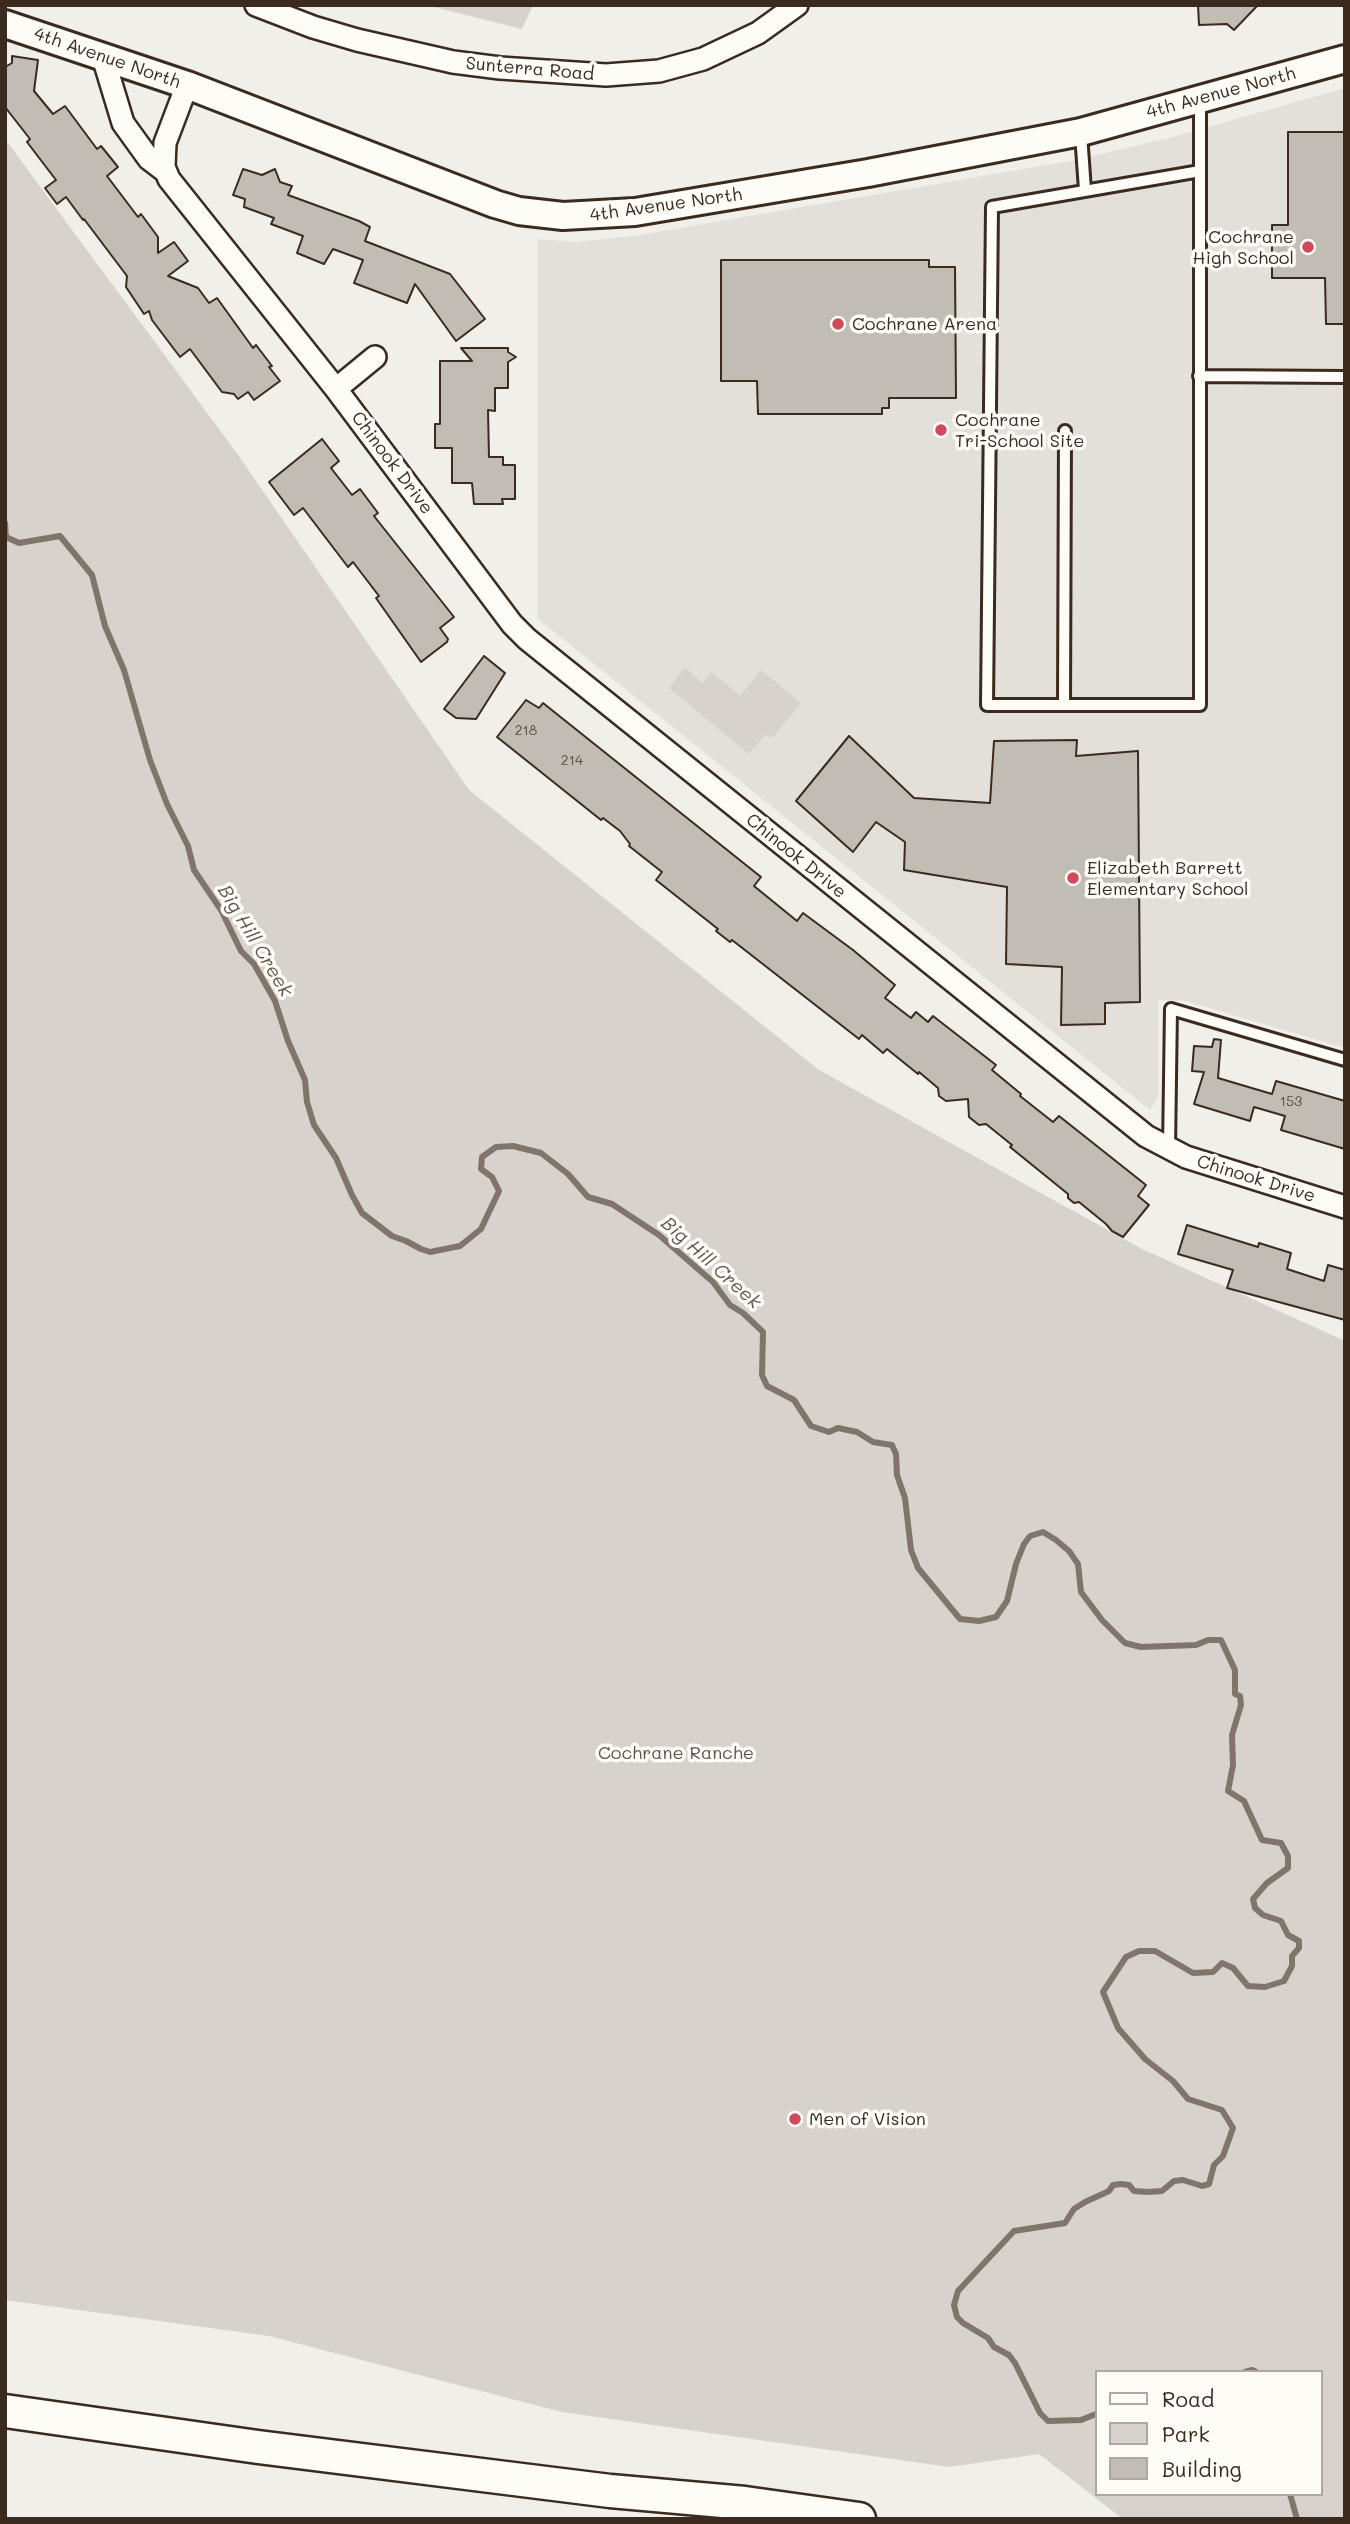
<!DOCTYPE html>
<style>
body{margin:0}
#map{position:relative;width:1350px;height:2524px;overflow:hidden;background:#f1efea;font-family:Mali,sans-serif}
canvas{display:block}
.frame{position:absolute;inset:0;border:7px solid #3b2a1e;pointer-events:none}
.legend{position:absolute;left:1095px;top:2370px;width:228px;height:126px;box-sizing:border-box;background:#fdfcf7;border:2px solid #afa8a0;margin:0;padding:9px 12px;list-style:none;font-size:21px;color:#3b2a1e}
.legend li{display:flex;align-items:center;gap:14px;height:35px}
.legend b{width:35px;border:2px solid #afa8a0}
</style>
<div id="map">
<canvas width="1350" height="2524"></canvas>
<div class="frame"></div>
<ul class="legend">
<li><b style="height:9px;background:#fdfcf7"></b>Road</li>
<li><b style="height:19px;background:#d7d2cc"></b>Park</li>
<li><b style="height:19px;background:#c1bcb4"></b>Building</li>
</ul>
</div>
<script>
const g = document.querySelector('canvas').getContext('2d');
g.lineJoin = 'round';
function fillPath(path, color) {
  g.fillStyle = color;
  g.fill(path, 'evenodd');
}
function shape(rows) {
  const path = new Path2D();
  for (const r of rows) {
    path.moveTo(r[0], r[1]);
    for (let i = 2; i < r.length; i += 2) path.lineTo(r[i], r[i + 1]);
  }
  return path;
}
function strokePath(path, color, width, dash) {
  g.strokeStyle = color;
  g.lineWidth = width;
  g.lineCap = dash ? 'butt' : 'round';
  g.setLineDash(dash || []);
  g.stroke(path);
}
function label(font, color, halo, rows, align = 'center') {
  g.font = font + ' Mali,sans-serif';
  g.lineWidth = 7;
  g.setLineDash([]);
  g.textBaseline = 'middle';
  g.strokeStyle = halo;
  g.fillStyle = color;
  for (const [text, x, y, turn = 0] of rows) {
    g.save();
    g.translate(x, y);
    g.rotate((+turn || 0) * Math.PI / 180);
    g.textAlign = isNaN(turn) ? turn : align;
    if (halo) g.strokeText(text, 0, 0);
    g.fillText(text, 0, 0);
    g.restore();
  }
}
fillPath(shape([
 [1345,88,1345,1048,1185,1001,1158,1000,1158,1098,1150,1110,538,619,538,239,575,242,634,236,1076,160,1173,137]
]), '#e3e0da');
fillPath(shape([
 [426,5,533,5,522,29],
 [5,139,236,452,469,790,819,1070,1142,1249,1345,1341,1345,2519,1123,2519,1039,2454,949,2467,562,2412,269,2336,5,2300],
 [1096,2372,1320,2372,1320,2494,1096,2494],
 [685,668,703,683,712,672,740,696,761,670,801,703,772,738,765,735,749,754,669,688]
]), '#d7d2cc');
strokePath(shape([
 [5,523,6,537,19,543,60,536,92,575,105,626,124,670,150,760,167,804,188,846,194,870,221,910,241,951,254,964,275,1001,288,1041,305,1080,307,1102,314,1125,336,1158,352,1195,362,1213,392,1236,406,1241,421,1249,430,1252,460,1246,481,1229,499,1191,492,1177,481,1169,482,1157,496,1147,513,1146,541,1153,568,1174,588,1197,612,1204,659,1235,713,1282,730,1305,743,1313,763,1332,762,1375,767,1386,794,1400,811,1426,829,1432,838,1428,857,1432,873,1442,892,1445,896,1454,897,1475,905,1498,911,1550,918,1568,960,1619,979,1621,996,1617,1007,1601,1016,1564,1024,1544,1030,1536,1043,1532,1056,1540,1069,1551,1078,1564,1081,1592,1102,1620,1125,1643,1141,1647,1196,1645,1208,1640,1221,1640,1235,1670,1235,1694,1240,1696,1241,1705,1232,1735,1233,1765,1228,1791,1244,1801,1262,1840,1281,1843,1288,1856,1288,1868,1267,1883,1253,1899,1255,1908,1263,1915,1281,1921,1288,1935,1299,1941,1299,1948,1292,1956,1292,1966,1284,1981,1265,1987,1248,1986,1233,1968,1222,1963,1213,1972,1193,1973,1155,1951,1139,1951,1126,1957,1103,1992,1118,2028,1145,2059,1173,2081,1188,2099,1222,2110,1233,2128,1223,2156,1214,2165,1209,2184,1202,2186,1183,2180,1174,2181,1162,2191,1148,2192,1134,2191,1129,2185,1121,2184,1113,2185,1109,2191,1085,2202,1074,2209,1065,2223,1014,2231,958,2291,954,2305,957,2317,963,2323,988,2338,994,2347,1009,2355,1015,2363,1040,2413,1048,2421,1081,2420,1096,2414],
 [1245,2372,1252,2370,1256,2372],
 [1290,2494,1297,2519]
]), '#80746b', 6);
const building = shape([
 [1198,5,1258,5,1234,30,1227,24,1199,25,1198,5],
 [12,56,38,60,34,91,53,114,65,106,97,149,101,146,118,167,107,176,138,217,141,214,158,237,158,253,174,242,188,261,168,276,198,288,209,303,217,298,253,348,256,345,272,366,269,367,280,381,254,400,248,392,238,399,234,394,222,392,190,349,180,357,152,320,149,311,144,314,126,287,127,276,84,219,83,220,66,197,57,204,45,188,56,180,27,142,30,139,5,107,5,67,12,63,12,56],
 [1288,132,1345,132,1345,324,1326,324,1325,278,1272,278,1272,225,1288,225,1288,132],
 [243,169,262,175,275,169,280,182,292,186,288,195,359,221,370,227,365,241,450,274,485,319,456,341,415,284,407,303,354,283,363,260,333,249,324,264,297,253,303,236,271,224,274,218,244,207,245,199,233,195,243,169],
 [721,260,929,260,929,267,955,267,956,398,889,398,889,408,882,408,882,414,758,414,757,381,721,381,721,260],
 [461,348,508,348,508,352,516,357,508,362,508,388,495,388,495,411,488,410,489,457,503,457,503,465,515,465,515,499,502,499,503,504,474,504,472,483,452,483,452,448,435,448,435,424,440,424,440,361,472,361,461,348],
 [322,439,339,461,331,468,352,495,360,489,378,513,374,516,454,617,440,628,448,639,447,642,421,662,376,598,379,596,353,562,348,567,303,508,294,515,269,482,322,439],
 [484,656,505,673,476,719,456,718,444,709,484,656],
 [526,700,539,708,543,703,761,877,754,886,797,921,803,913,853,950,895,985,885,998,911,1018,916,1012,928,1022,933,1016,996,1065,992,1070,1021,1094,1020,1096,1053,1122,1059,1116,1146,1185,1138,1196,1149,1205,1123,1237,1112,1231,1106,1224,1079,1202,1074,1203,1068,1198,1068,1194,1010,1147,1012,1145,986,1124,979,1125,969,1117,968,1099,946,1101,939,1096,938,1088,919,1072,918,1074,887,1049,883,1053,862,1035,859,1039,732,940,730,942,716,931,718,929,656,880,662,872,629,846,630,844,620,831,603,818,601,820,497,737,526,700],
 [849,736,914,798,990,803,994,741,1077,740,1076,756,1138,751,1140,1002,1105,1003,1105,1024,1061,1025,1062,967,1006,964,1007,887,904,870,905,842,876,822,853,852,796,801,849,736],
 [1214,1039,1221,1040,1218,1078,1272,1094,1276,1081,1345,1101,1345,1149,1281,1130,1285,1116,1254,1107,1250,1121,1194,1104,1204,1072,1192,1071,1194,1046,1212,1047,1214,1039],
 [1187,1225,1258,1247,1259,1243,1291,1253,1287,1269,1324,1281,1328,1265,1345,1270,1345,1320,1227,1288,1233,1270,1178,1254,1187,1225]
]);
fillPath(building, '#c1bcb4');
strokePath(building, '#3b2a1e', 2);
const service = shape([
 [1200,100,1200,171],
 [1081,134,1085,190],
 [1200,171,1200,705,987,705,992,207,1200,171],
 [1199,376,1345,377],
 [1064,705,1065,431],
 [1169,1149,1171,1009,1345,1060]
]);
const minor = shape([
 [256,5,313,27,357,40,453,62,500,68,606,75,659,71,703,59,758,33,797,5],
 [103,57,123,123,149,159,166,172],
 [187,85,165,143,164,167,169,179,336,389,512,624,527,639,1146,1136,1186,1157,1345,1207],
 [336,389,375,357]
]);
const tertiary = shape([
 [5,24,187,85,495,204,519,211,563,216,635,212,868,173,1081,132,1345,59]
]);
const primary = shape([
 [5,2411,258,2447,610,2491,745,2503,859,2519]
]);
strokePath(service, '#3b2a1e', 16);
strokePath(minor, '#3b2a1e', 26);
strokePath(tertiary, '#3b2a1e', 32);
strokePath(primary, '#3b2a1e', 37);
strokePath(service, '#fdfcf7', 10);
strokePath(minor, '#fdfcf7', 21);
strokePath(tertiary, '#fdfcf7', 26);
strokePath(primary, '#fdfcf7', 32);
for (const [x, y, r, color] of [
 [1308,247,7,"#d1495b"],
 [838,324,7,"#d1495b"],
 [941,430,7,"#d1495b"],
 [1073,878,7,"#d1495b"],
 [795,2119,7,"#d1495b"]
]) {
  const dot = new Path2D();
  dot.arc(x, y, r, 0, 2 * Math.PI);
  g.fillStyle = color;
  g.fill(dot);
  strokePath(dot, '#fdfcf7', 2.5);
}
label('14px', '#5c4e44', null, [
 ["218",526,731],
 ["214",572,761],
 ["153",1291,1102]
]);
label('18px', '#3b2a1e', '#fdfcf7', [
 ["4th Avenue North",107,58,19],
 ["Sunterra Road",530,69,5],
 ["4th Avenue North",1221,93,-15],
 ["4th Avenue North",666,205,-8],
 ["Chinook Drive",392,463,53],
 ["Chinook Drive",796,856,39],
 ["Chinook Drive",1256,1179,17]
]);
label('18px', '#3b2a1e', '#fdfcf7', [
 ["Cochrane",1294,237,"right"],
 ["High School",1294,258,"right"],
 ["Cochrane Arena",852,324],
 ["Cochrane",955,420],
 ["Tri-School Site",955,441],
 ["Elizabeth Barrett",1087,868],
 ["Elementary School",1087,889],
 ["Men of Vision",809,2119]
], 'left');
label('18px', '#62544a', '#fdfcf7', [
 ["Cochrane Ranche",676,1753]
]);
label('italic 19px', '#63554b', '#fdfcf7', [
 ["Big Hill Creek",255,941,59],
 ["Big Hill Creek",711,1263,42]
]);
</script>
